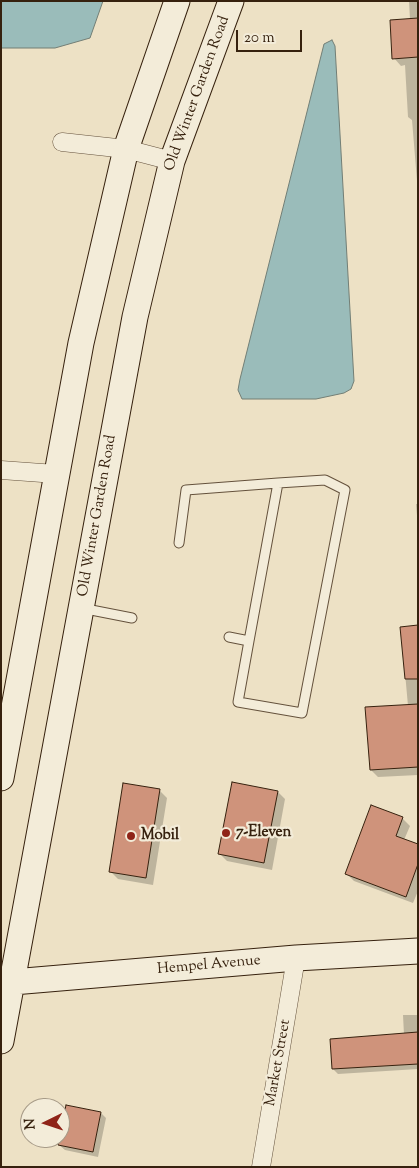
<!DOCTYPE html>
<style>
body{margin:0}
#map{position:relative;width:419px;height:1168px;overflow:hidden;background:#ede1c5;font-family:"Sorts Mill Goudy",serif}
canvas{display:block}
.frame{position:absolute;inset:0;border:2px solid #36210e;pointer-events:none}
.north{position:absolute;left:20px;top:1098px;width:50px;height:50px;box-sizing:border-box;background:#f3ecd9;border:1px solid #a79b88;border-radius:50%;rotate:266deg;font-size:14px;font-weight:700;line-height:20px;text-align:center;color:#36210e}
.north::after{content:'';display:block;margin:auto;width:18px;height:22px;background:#8f2418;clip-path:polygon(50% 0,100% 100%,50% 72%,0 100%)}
.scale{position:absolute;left:236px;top:30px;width:66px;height:22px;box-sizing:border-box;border:2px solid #36210e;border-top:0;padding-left:6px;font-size:15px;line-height:18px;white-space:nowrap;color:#36210e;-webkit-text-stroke:4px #f3ecd9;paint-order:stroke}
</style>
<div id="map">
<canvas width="419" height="1168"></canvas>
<div class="frame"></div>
<div class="north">N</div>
<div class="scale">20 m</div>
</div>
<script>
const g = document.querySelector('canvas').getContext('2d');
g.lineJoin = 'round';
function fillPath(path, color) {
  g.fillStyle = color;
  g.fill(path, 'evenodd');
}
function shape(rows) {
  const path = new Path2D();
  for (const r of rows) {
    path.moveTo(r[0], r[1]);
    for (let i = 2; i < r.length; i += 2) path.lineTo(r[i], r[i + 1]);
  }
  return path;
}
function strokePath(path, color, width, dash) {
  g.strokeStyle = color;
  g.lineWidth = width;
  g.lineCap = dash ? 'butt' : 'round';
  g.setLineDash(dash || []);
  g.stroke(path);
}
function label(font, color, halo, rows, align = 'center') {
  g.font = font + ' "Sorts Mill Goudy",serif';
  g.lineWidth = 4.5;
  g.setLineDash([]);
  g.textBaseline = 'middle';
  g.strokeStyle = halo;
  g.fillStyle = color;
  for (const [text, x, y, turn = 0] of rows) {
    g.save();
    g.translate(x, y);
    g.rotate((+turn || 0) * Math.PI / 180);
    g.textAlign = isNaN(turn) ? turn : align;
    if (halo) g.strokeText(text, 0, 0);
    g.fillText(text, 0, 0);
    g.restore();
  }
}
const water = shape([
 [1,1,103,1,90,38,55,48,1,48,1,1],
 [332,40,335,46,354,381,351,389,344,393,316,399,242,399,238,390,240,379,324,44,332,40]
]);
fillPath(water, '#9abcba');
strokePath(water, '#727e75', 1);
fillPath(shape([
 [409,1,418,1,418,193,412,120,408,117,405,65,401,66,394,58,410,20],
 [416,504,418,504,418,527],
 [418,627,418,775,378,777,371,770,408,706,401,628],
 [159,790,167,798,153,885,118,879,110,871],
 [278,792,285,799,272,870,227,861,220,854],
 [402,818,410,826,404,840,418,845,418,891,413,903,354,881,347,874],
 [403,1015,418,1015,418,1069,338,1074,333,1069,404,1035],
 [101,1113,106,1118,98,1157,65,1150,59,1145]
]), '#0003');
const building = shape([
 [418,18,418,57,392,59,390,20,418,18],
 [418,625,418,679,405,679,400,627,418,625],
 [418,704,418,767,370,770,365,707,418,704],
 [232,782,278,791,264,863,218,854,232,782],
 [123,783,160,789,146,878,109,872,123,783],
 [371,805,403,817,396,836,418,844,418,864,406,897,345,874,371,805],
 [418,1032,418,1064,332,1069,330,1039,418,1032],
 [66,1105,101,1112,93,1152,58,1145,66,1105]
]);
fillPath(building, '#cf937b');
strokePath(building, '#36210e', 1);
const lane = shape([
 [179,543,186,490,278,483,249,641,229,637],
 [81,608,132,618],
 [249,641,238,702,302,713,345,490,325,480,278,483]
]);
const street = shape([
 [62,142,126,149,172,161],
 [1,470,56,474],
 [261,1167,296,958]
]);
const secondary = shape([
 [1,778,81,343,126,149,177,1],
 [1,983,296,958,418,951],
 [1,1041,135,317,172,161,231,1]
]);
strokePath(lane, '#64513c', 11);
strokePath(street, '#64513c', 19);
strokePath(secondary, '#36210e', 27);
strokePath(lane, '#f3ecd9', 9);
strokePath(street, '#f3ecd9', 18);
strokePath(secondary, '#f3ecd9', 25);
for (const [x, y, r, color] of [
 [226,833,5,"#8f2418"],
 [131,836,5,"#8f2418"]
]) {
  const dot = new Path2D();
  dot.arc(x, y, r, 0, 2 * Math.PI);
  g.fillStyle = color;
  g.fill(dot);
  strokePath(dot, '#f3ecd9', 2);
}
label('15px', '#36210e', '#f3ecd9', [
 ["Old Winter Garden Road",198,94,-70],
 ["Old Winter Garden Road",98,516,-80],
 ["Hempel Avenue",209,966,-5],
 ["Market Street",279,1063,-80]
]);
label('bold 15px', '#36210e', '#f3ecd9', [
 ["7-Eleven",236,833],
 ["Mobil",141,836]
], 'left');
</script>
